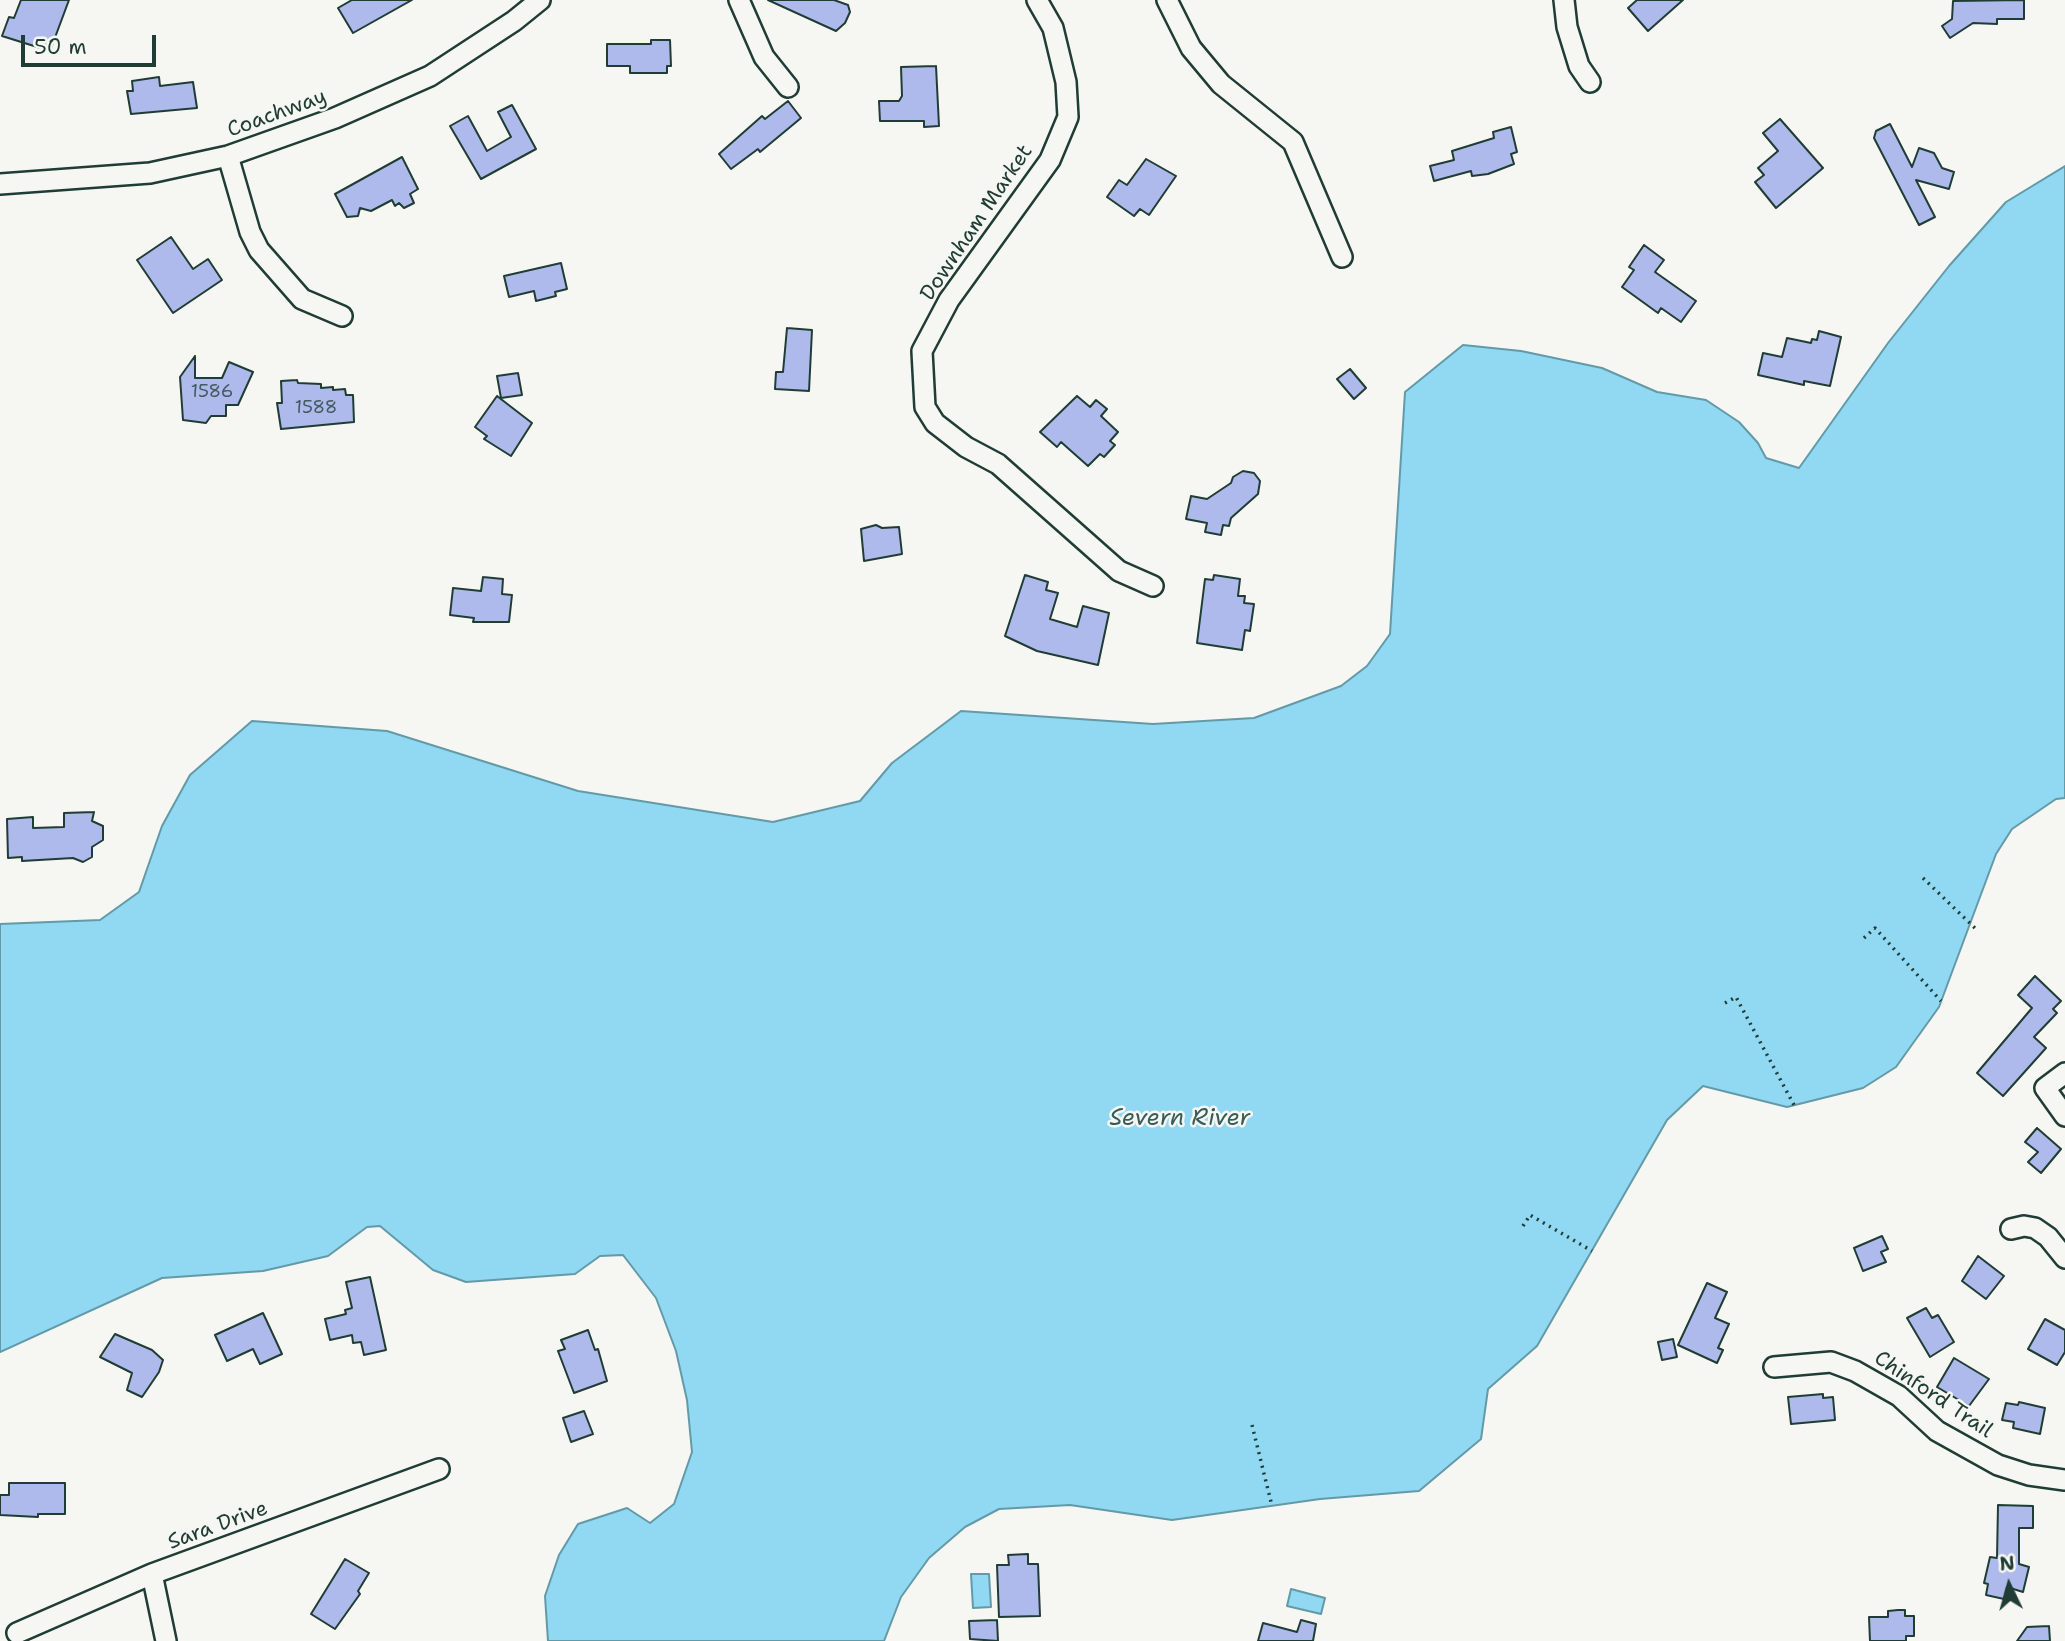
<!DOCTYPE html>
<style>
body{margin:0}
#map{position:relative;width:2065px;height:1641px;overflow:hidden;background:#f6f6f2;font-family:"Shantell Sans",sans-serif}
canvas{display:block}
.north{position:absolute;left:1974px;top:1550px;width:70px;height:70px;-webkit-text-stroke:5px #f6f6f2;paint-order:stroke;rotate:355deg;font-size:19px;font-weight:700;line-height:28px;text-align:center;color:#1f3d34}
.north::after{content:'';display:block;margin:auto;width:24px;height:32px;background:#1f3d34;clip-path:polygon(50% 0,100% 100%,50% 72%,0 100%)}
.scale{position:absolute;left:21px;top:35px;width:135px;height:32px;box-sizing:border-box;border:4px solid #1f3d34;border-top:0;padding-left:9px;font-size:21px;line-height:24px;white-space:nowrap;color:#1f3d34;-webkit-text-stroke:5px #f6f6f2;paint-order:stroke}
</style>
<div id="map">
<canvas width="2065" height="1641"></canvas>
<div class="north">N</div>
<div class="scale">50 m</div>
</div>
<script>
const g = document.querySelector('canvas').getContext('2d');
g.lineJoin = 'round';
function fillPath(path, color) {
  g.fillStyle = color;
  g.fill(path, 'evenodd');
}
function shape(rows) {
  const path = new Path2D();
  for (const r of rows) {
    path.moveTo(r[0], r[1]);
    for (let i = 2; i < r.length; i += 2) path.lineTo(r[i], r[i + 1]);
  }
  return path;
}
function strokePath(path, color, width, dash) {
  g.strokeStyle = color;
  g.lineWidth = width;
  g.lineCap = dash ? 'butt' : 'round';
  g.setLineDash(dash || []);
  g.stroke(path);
}
function label(font, color, halo, rows, align = 'center') {
  g.font = font + ' "Shantell Sans",sans-serif';
  g.lineWidth = 5;
  g.setLineDash([]);
  g.textBaseline = 'middle';
  g.strokeStyle = halo;
  g.fillStyle = color;
  for (const [text, x, y, turn = 0] of rows) {
    g.save();
    g.translate(x, y);
    g.rotate((+turn || 0) * Math.PI / 180);
    g.textAlign = isNaN(turn) ? turn : align;
    if (halo) g.strokeText(text, 0, 0);
    g.fillText(text, 0, 0);
    g.restore();
  }
}
const water = shape([
 [2065,166,2065,798,2056,799,2012,829,1996,854,1939,1007,1896,1067,1863,1088,1787,1107,1703,1086,1667,1120,1537,1346,1488,1389,1481,1439,1419,1491,1320,1499,1172,1520,1070,1505,999,1509,965,1527,929,1558,901,1597,884,1641,548,1641,545,1596,559,1555,578,1524,627,1508,650,1523,674,1504,692,1452,687,1400,676,1351,656,1298,623,1255,600,1256,575,1274,466,1282,433,1270,380,1226,367,1227,328,1256,263,1271,162,1278,0,1352,0,924,100,920,139,892,162,826,190,775,252,721,387,731,578,791,773,822,860,801,892,763,961,711,1153,724,1254,718,1341,686,1367,666,1390,634,1405,392,1463,345,1521,351,1602,368,1657,392,1706,400,1739,422,1758,443,1766,458,1799,468,1888,343,1949,266,2006,202,2065,166],
 [971,1574,989,1574,991,1607,973,1608,971,1574],
 [1291,1589,1325,1598,1321,1614,1287,1606,1291,1589]
]);
fillPath(water, '#91d8f3');
strokePath(water, '#639aa7', 2);
const building = shape([
 [21,0,69,0,50,51,2,36,9,17,14,18,21,0],
 [352,0,412,0,353,33,338,8,352,0],
 [768,0,834,0,848,5,850,12,845,23,836,31,768,0],
 [1637,0,1683,0,1648,31,1628,8,1637,0],
 [2024,0,2024,19,1997,19,1997,24,1973,23,1950,38,1942,26,1952,19,1953,1,2024,0],
 [651,40,670,40,671,66,667,66,667,73,630,73,630,66,607,66,607,44,651,44,651,40],
 [936,66,939,126,924,127,924,121,880,121,879,101,899,101,902,96,901,67,936,66],
 [159,77,160,86,193,82,197,108,131,114,127,91,133,91,132,81,159,77],
 [788,101,801,118,760,152,758,149,731,169,719,154,762,116,765,119,788,101],
 [512,105,536,149,481,179,450,126,468,116,487,151,511,137,498,112,512,105],
 [1780,119,1823,168,1776,208,1755,182,1764,175,1758,168,1778,151,1763,133,1780,119],
 [1890,124,1912,167,1919,148,1934,153,1942,168,1954,172,1949,189,1916,180,1935,217,1919,225,1874,138,1876,131,1890,124],
 [1511,127,1517,152,1511,154,1514,164,1488,174,1472,176,1471,171,1434,181,1430,166,1454,160,1452,151,1494,138,1493,132,1511,127],
 [402,157,418,189,410,194,414,203,404,208,399,203,395,206,392,200,371,211,360,208,358,216,347,217,335,194,402,157],
 [1146,159,1176,176,1149,215,1140,209,1134,216,1107,197,1119,180,1127,185,1146,159],
 [171,237,193,269,208,259,222,280,173,313,137,260,171,237],
 [1644,245,1664,260,1655,272,1696,301,1681,322,1661,308,1658,313,1622,287,1634,270,1629,267,1644,245],
 [561,263,567,289,555,292,556,296,536,301,534,291,509,297,504,276,561,263],
 [787,328,812,330,809,391,775,389,776,372,783,372,787,328],
 [1819,331,1841,337,1830,386,1804,381,1804,385,1758,375,1763,353,1782,357,1787,338,1811,343,1812,339,1817,340,1819,331],
 [195,356,195,378,222,378,229,362,253,372,238,405,226,405,226,416,211,416,206,423,183,420,180,377,195,356],
 [1350,369,1366,388,1354,399,1337,379,1350,369],
 [518,373,522,395,501,398,497,376,518,373],
 [297,380,298,383,321,384,321,388,333,387,333,390,345,389,346,395,353,395,354,422,281,429,277,403,282,403,281,381,297,380],
 [497,396,532,423,511,456,484,439,487,436,475,427,497,396],
 [1077,396,1090,407,1096,400,1107,409,1101,416,1118,432,1110,441,1115,445,1104,457,1100,454,1088,466,1061,442,1057,447,1040,432,1077,396],
 [1243,471,1254,473,1260,481,1258,494,1231,518,1229,526,1223,525,1221,535,1205,532,1207,523,1186,519,1191,496,1207,499,1231,483,1233,477,1243,471],
 [876,525,882,528,899,527,902,554,864,561,861,529,876,525],
 [1025,575,1048,582,1046,590,1058,593,1050,619,1077,627,1083,606,1109,613,1098,665,1037,651,1005,636,1025,575],
 [1214,575,1240,579,1238,596,1245,596,1244,603,1254,604,1250,631,1245,630,1242,650,1197,643,1205,579,1213,580,1214,575],
 [483,577,503,579,502,594,512,595,509,622,473,622,474,618,450,615,453,588,481,591,483,577],
 [94,812,92,821,103,826,103,840,92,847,92,857,83,862,73,858,22,861,22,857,8,858,7,819,33,817,33,828,64,827,64,813,94,812],
 [2035,976,2061,1001,2053,1009,2057,1013,2034,1037,2046,1048,2003,1096,1977,1073,2032,1008,2018,995,2035,976],
 [2037,1128,2061,1149,2041,1173,2028,1162,2038,1152,2025,1142,2037,1128],
 [1882,1236,1888,1249,1881,1252,1886,1262,1863,1271,1854,1248,1882,1236],
 [1978,1256,2004,1276,1986,1299,1962,1281,1978,1256],
 [370,1277,386,1350,364,1355,361,1342,353,1343,352,1335,330,1340,325,1319,346,1314,345,1310,352,1308,346,1282,370,1277],
 [1707,1283,1727,1292,1715,1318,1729,1324,1718,1348,1723,1350,1717,1363,1678,1345,1707,1283],
 [1926,1308,1932,1318,1938,1315,1954,1342,1930,1357,1907,1318,1926,1308],
 [263,1313,282,1354,260,1364,253,1349,227,1361,215,1335,263,1313],
 [2045,1319,2065,1330,2065,1352,2057,1365,2028,1349,2045,1319],
 [588,1330,595,1350,598,1349,607,1381,574,1393,558,1351,565,1349,561,1340,588,1330],
 [115,1334,152,1350,163,1360,159,1372,142,1397,127,1390,132,1373,100,1357,115,1334],
 [1673,1339,1677,1357,1662,1360,1658,1342,1673,1339],
 [1954,1358,1989,1379,1969,1406,1937,1387,1954,1358],
 [1823,1394,1823,1398,1833,1397,1835,1420,1791,1424,1788,1397,1823,1394],
 [2019,1402,2045,1408,2040,1434,2013,1428,2014,1422,2002,1420,2006,1403,2018,1405,2019,1402],
 [584,1411,593,1434,571,1442,563,1418,584,1411],
 [9,1483,65,1483,65,1514,38,1514,38,1517,0,1515,0,1495,9,1495,9,1483],
 [1998,1505,2033,1506,2033,1528,2019,1528,2019,1564,2029,1567,2023,1592,2007,1587,2004,1599,1986,1595,1988,1584,1984,1583,1990,1557,1997,1558,1998,1505],
 [1028,1554,1028,1564,1038,1564,1040,1616,999,1617,997,1565,1009,1565,1008,1555,1028,1554],
 [345,1559,369,1573,358,1591,360,1594,335,1629,311,1614,345,1559],
 [1898,1610,1905,1610,1905,1616,1914,1616,1914,1636,1906,1636,1906,1641,1870,1641,1869,1617,1888,1617,1888,1611,1898,1610],
 [997,1620,998,1641,970,1639,969,1621,997,1620],
 [1301,1620,1316,1624,1313,1641,1258,1641,1263,1623,1297,1632,1301,1620],
 [2049,1626,2050,1641,2017,1641,2027,1627,2049,1626]
]);
fillPath(building, '#aebaeb');
strokePath(building, '#1f3d34', 2);
const minor = shape([
 [739,0,764,57,788,87],
 [1037,0,1053,28,1066,82,1068,117,1050,160,949,300,922,351,925,407,935,423,966,447,998,464,1119,571,1153,586],
 [1167,0,1191,48,1221,84,1293,142,1342,257],
 [1564,0,1567,27,1579,66,1590,82],
 [228,156,250,232,259,250,302,299,342,316],
 [0,184,150,173,228,156,335,118,430,76,514,21,540,0],
 [2065,1073,2045,1088,2065,1116],
 [2011,1229,2024,1226,2035,1228,2048,1237,2065,1258],
 [1774,1367,1831,1362,1855,1371,1899,1396,1937,1431,1998,1465,2029,1475,2065,1480],
 [152,1574,166,1641],
 [17,1633,152,1574,439,1469]
]);
strokePath(minor, '#1f3d34', 24);
strokePath(shape([
 [1923,878,1978,931],
 [1864,938,1875,928,1941,1001],
 [1725,1003,1736,997,1794,1105],
 [1523,1226,1530,1215,1592,1251],
 [1252,1425,1272,1506]
]), '#1f3d34', 3.5, [2, 5]);
strokePath(minor, '#f6f6f2', 19);
label('18px', '#435c62', null, [
 ["1586",212,392],
 ["1588",316,408]
]);
label('21px', '#1f3d34', '#f6f6f2', [
 ["Coachway",277,114,-20],
 ["Downham Market",977,223,-56],
 ["Chinford Trail",1933,1395,34],
 ["Sara Drive",218,1526,-20]
]);
label('italic 23px', '#365c5a', '#f6f6f2', [
 ["Severn River",1180,1119]
]);
</script>
